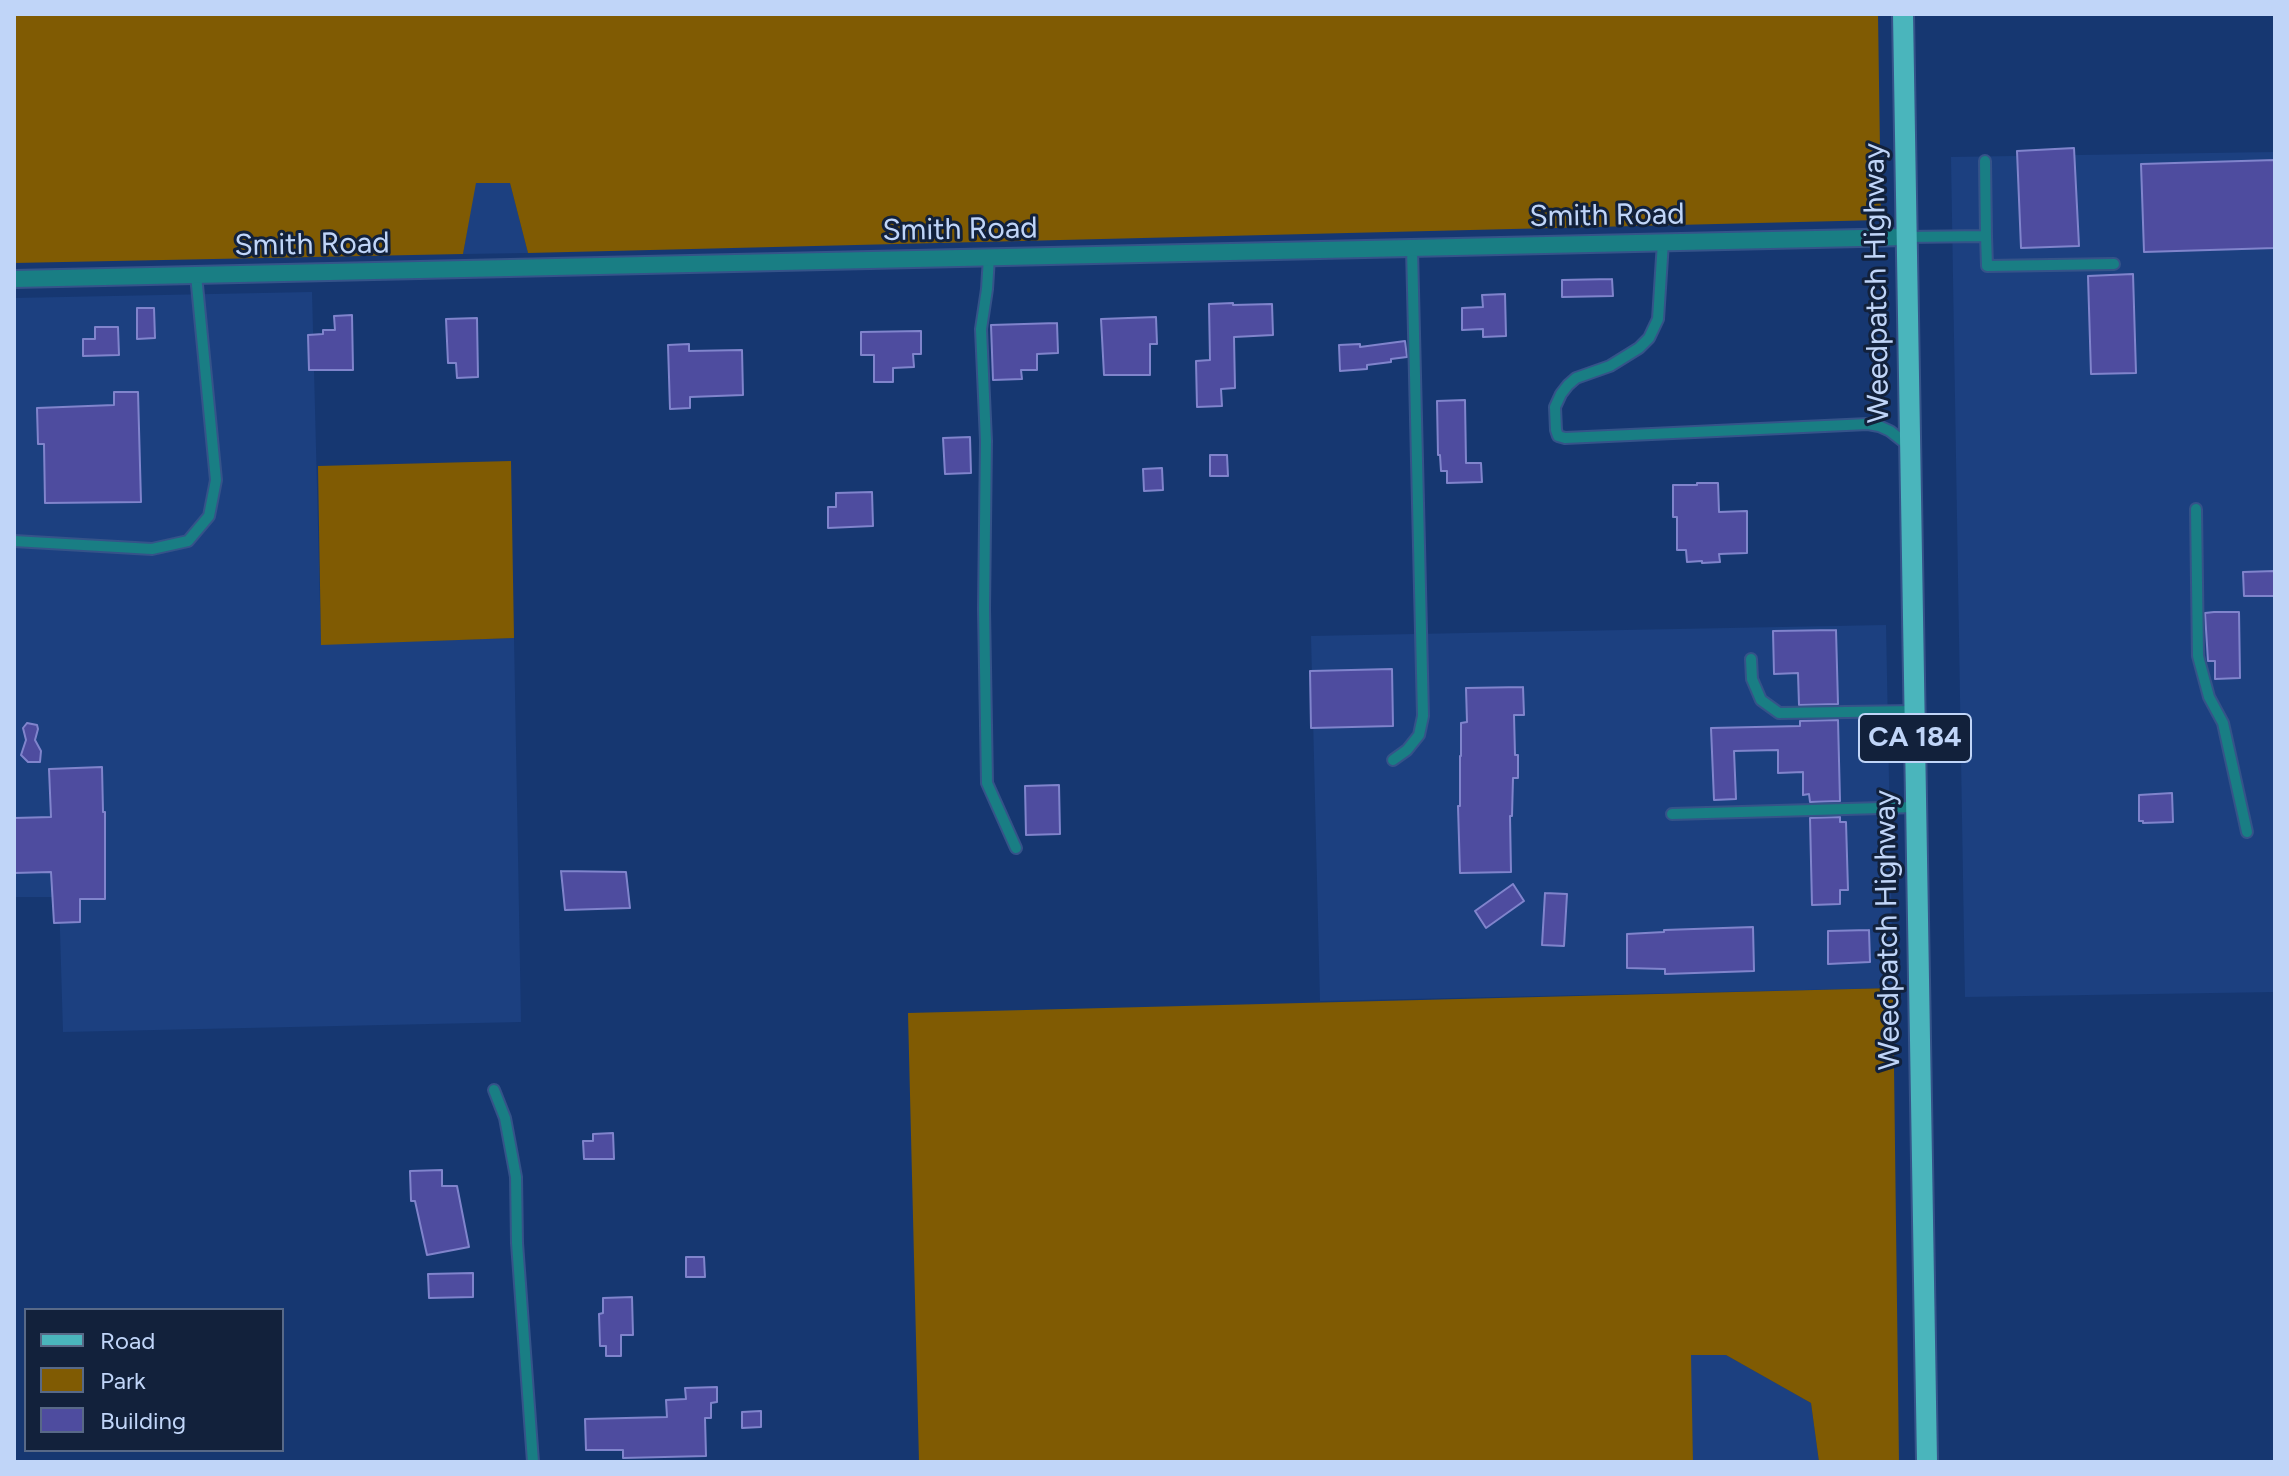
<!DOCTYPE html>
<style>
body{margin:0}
#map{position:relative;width:2289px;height:1476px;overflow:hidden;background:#163771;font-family:Figtree,sans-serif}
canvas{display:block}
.frame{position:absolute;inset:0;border:16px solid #c0d5f8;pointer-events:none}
.legend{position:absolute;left:24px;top:1308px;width:260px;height:144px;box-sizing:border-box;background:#12213b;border:2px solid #586987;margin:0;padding:10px 14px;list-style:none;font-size:24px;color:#c0d5f8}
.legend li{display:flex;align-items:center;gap:16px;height:40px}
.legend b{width:40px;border:2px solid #586987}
</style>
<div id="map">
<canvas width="2289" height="1476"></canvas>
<div class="frame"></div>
<ul class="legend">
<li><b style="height:10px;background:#4ab5bc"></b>Road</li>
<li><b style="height:22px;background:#805b03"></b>Park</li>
<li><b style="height:22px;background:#4e4c9f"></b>Building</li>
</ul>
</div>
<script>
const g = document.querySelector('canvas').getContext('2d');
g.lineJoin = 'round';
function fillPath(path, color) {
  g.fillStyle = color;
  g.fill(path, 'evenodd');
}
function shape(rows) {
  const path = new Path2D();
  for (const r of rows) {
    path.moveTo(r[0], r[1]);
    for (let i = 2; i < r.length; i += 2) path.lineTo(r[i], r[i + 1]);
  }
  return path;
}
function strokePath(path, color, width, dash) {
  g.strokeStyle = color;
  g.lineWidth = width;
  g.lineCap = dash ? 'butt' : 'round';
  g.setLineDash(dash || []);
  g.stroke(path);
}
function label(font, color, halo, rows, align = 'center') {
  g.font = font + ' Figtree,sans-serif';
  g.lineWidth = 6;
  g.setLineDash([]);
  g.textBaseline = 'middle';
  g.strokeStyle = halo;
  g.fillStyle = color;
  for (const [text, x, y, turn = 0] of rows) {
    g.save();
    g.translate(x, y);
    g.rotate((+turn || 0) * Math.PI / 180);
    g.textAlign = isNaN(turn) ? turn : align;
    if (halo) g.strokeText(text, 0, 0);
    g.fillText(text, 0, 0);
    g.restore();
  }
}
fillPath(shape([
 [2275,152,2275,992,1965,997,1951,157],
 [475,183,510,183,528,253,463,254],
 [312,292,321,644,514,638,521,1022,63,1032,59,897,14,897,14,298],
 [1886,625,1893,988,1320,1001,1311,636],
 [1690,1355,1726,1355,1811,1403,1819,1462,1693,1462]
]), '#1c4080');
fillPath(shape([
 [14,14,1878,14,1881,220,528,253,510,183,476,183,463,254,14,263],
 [511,461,514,638,321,645,318,466],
 [1893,988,1899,1462,1819,1462,1811,1403,1726,1355,1691,1355,1693,1462,919,1462,908,1013]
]), '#805b03');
const building = shape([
 [2074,148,2079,246,2021,248,2017,151,2074,148],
 [2275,160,2275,248,2144,252,2141,164,2275,160],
 [2133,274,2136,373,2091,374,2088,276,2133,274],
 [1612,279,1613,296,1562,297,1562,280,1612,279],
 [1505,294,1506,336,1483,337,1483,329,1462,330,1462,308,1483,307,1482,295,1505,294],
 [1233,303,1233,305,1272,304,1273,335,1234,337,1235,388,1221,389,1222,406,1197,407,1196,361,1210,360,1209,304,1233,303],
 [137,308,154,308,155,338,137,339,137,308],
 [352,315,353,370,309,370,308,335,323,334,323,330,335,330,334,316,352,315],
 [1156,317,1157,344,1150,344,1150,375,1104,375,1101,319,1156,317],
 [477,318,478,377,457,378,456,363,448,363,446,319,477,318],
 [1057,323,1058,353,1037,354,1037,370,1021,370,1022,379,993,380,991,325,1057,323],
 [95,327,118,327,119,355,83,356,83,339,95,339,95,327],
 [921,331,921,354,913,354,914,367,893,368,893,382,874,382,874,355,861,355,861,332,921,331],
 [1405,341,1407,357,1391,359,1391,362,1367,365,1367,369,1340,371,1339,345,1360,344,1360,347,1405,341],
 [689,344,689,351,742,350,743,395,690,397,690,408,670,409,668,345,689,344],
 [114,392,138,392,141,502,45,503,44,444,38,444,37,408,114,405,114,392],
 [1465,400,1466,463,1481,463,1482,482,1447,483,1447,471,1441,471,1440,455,1438,455,1437,401,1465,400],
 [970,437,971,473,945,474,943,438,970,437],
 [1210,455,1227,455,1228,476,1210,476,1210,455],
 [1162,468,1163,490,1144,491,1143,469,1162,468],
 [1697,483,1718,483,1719,512,1747,511,1747,553,1719,554,1720,562,1702,563,1702,561,1687,562,1686,550,1677,550,1677,517,1673,517,1673,485,1697,485,1697,483],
 [872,492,873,526,828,528,828,507,836,507,836,493,872,492],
 [2275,571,2275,596,2244,596,2243,572,2275,571],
 [2214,612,2239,612,2240,678,2215,679,2215,661,2208,661,2205,613,2214,612],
 [1836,630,1838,704,1799,705,1798,673,1774,674,1773,631,1836,630],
 [1392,669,1393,726,1311,728,1310,671,1392,669],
 [1523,687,1524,715,1514,715,1515,755,1518,755,1518,778,1513,778,1512,816,1510,816,1511,872,1460,873,1458,806,1460,806,1460,756,1461,756,1461,723,1467,722,1466,688,1523,687],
 [1838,720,1840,801,1810,802,1809,794,1803,795,1803,772,1778,773,1778,750,1734,751,1736,799,1714,800,1711,728,1800,726,1800,721,1838,720],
 [27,723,37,725,38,729,35,740,41,751,40,762,28,762,21,755,26,740,23,728,27,723],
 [102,767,103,812,105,812,105,899,80,899,80,922,54,923,51,872,14,873,14,818,51,817,49,769,102,767],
 [1059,785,1060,834,1026,835,1025,786,1059,785],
 [2172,793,2173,822,2143,823,2143,821,2139,821,2139,795,2172,793],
 [1840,817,1840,822,1846,822,1848,890,1840,890,1840,904,1812,905,1810,818,1840,817],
 [561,871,626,872,630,908,565,910,561,871],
 [1513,884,1524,901,1486,928,1475,911,1513,884],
 [1545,893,1567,894,1564,946,1542,945,1545,893],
 [1753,927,1754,971,1665,974,1665,969,1627,968,1627,934,1664,932,1664,930,1753,927],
 [1869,930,1870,962,1828,964,1828,931,1869,930],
 [613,1133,614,1159,584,1159,583,1141,593,1141,593,1134,613,1133],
 [442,1170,442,1186,457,1186,469,1247,427,1255,415,1201,411,1201,410,1171,442,1170],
 [686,1257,704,1257,705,1277,686,1277,686,1257],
 [473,1273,473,1297,429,1298,428,1274,473,1273],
 [632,1297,633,1335,621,1335,621,1356,606,1356,606,1346,600,1346,599,1314,603,1313,603,1298,632,1297],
 [717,1387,717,1402,711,1403,711,1418,705,1418,706,1456,623,1458,623,1450,586,1450,585,1419,667,1417,666,1400,686,1399,685,1388,717,1387],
 [761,1411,761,1427,742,1428,742,1412,761,1411]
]);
fillPath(building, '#4e4c9f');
strokePath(building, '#8084cc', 2);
const lane = shape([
 [1985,161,1986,236],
 [1906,237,1986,236,1987,266,2114,264],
 [1663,242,1658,319,1649,338,1639,348,1610,366,1576,378,1568,385,1561,394,1555,407,1556,430,1558,436,1565,438,1868,424,1879,426,1890,431,1909,446],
 [989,257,987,289,981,329,986,441,984,609,987,783,1016,848],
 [2196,509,2198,656,2209,697,2223,723,2247,832],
 [14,541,152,549,188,541,209,516,216,480,196,275],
 [1751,659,1752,679,1761,700,1779,713,1914,711],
 [1393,760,1407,750,1419,735,1423,716,1412,248],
 [1672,814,1916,807],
 [494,1090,505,1118,516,1177,517,1243,533,1462]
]);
const street = shape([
 [14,279,1906,237]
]);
const primary = shape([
 [1903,14,1927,1462]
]);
strokePath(lane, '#355389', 14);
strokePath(street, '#355389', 20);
strokePath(primary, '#355389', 24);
strokePath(lane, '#197e84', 10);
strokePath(street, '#197e84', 16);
strokePath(primary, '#4ab5bc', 20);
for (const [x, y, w] of [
 [1915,738,112]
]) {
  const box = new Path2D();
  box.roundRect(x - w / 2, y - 24, w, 48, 6);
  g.fillStyle = '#12213b';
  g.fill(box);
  strokePath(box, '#c0d5f8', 2);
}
label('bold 28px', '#c0d5f8', null, [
 ["CA 184",1915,738]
]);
label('30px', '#c0d5f8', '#12213b', [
 ["Smith Road",1607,216,-1],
 ["Smith Road",960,230,-1],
 ["Smith Road",312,245,-1],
 ["Weedpatch Highway",1877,283,-91],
 ["Weedpatch Highway",1888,930,-91]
]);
</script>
